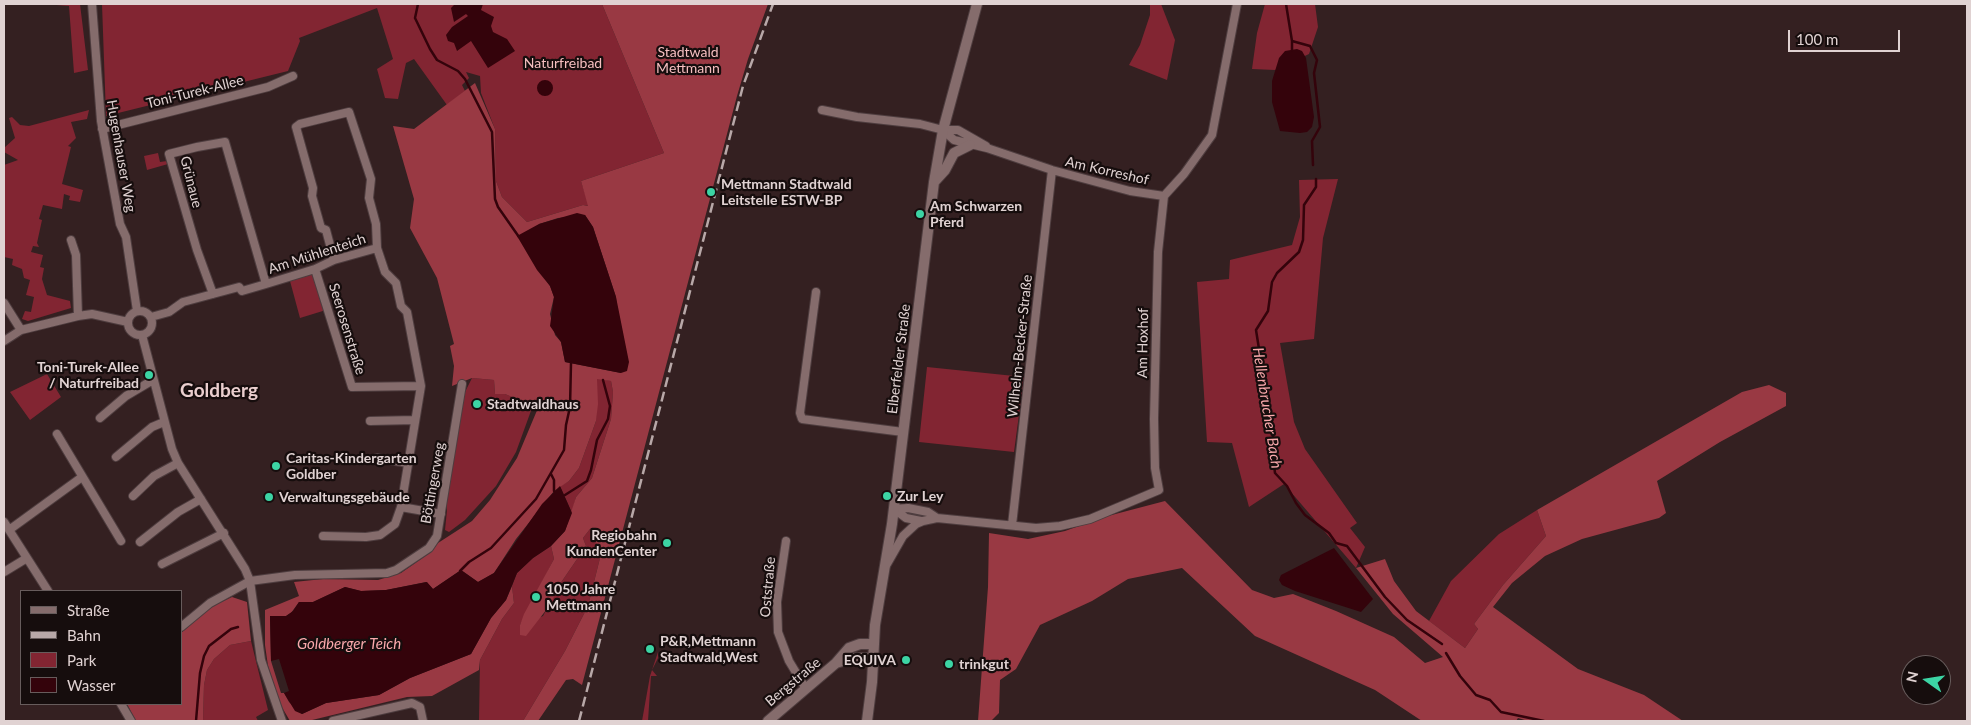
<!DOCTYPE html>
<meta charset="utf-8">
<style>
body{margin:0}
#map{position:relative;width:1971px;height:725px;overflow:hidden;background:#342021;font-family:Lato,sans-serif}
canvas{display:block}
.frame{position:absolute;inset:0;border:5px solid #e0d2d2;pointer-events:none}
.legend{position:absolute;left:20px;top:590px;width:162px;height:115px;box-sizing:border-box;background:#160d0d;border:1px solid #675c5c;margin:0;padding:6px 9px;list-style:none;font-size:15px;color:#e0d2d2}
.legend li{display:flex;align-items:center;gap:10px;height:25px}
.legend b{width:25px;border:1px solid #675c5c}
.north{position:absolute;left:1901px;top:655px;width:50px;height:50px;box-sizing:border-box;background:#160d0d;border:1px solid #675c5c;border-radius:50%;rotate:283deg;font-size:14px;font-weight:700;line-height:20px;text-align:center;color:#e0d2d2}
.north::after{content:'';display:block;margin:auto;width:18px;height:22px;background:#3cd4a4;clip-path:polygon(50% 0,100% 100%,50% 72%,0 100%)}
.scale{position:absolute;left:1788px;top:30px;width:112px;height:22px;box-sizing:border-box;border:2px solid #e0d2d2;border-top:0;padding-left:6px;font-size:15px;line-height:18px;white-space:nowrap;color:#e0d2d2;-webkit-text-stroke:4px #160d0d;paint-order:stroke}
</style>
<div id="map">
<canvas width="1971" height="725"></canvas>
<div class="frame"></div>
<ul class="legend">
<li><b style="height:6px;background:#856c6c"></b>Straße</li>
<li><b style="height:6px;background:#b8a8a8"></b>Bahn</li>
<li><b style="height:14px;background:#822532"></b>Park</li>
<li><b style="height:14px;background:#34030b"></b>Wasser</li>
</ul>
<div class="north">N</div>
<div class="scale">100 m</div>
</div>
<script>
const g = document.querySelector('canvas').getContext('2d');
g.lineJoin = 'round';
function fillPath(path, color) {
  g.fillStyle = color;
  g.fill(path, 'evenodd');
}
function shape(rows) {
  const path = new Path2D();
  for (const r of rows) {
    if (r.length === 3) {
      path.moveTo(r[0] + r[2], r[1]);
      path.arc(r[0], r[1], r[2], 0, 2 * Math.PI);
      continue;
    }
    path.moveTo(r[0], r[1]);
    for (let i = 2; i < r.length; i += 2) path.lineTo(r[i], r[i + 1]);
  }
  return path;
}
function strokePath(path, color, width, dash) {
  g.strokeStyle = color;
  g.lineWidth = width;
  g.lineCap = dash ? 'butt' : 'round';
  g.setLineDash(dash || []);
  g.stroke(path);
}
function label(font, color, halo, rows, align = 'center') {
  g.font = font + ' Lato,sans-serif';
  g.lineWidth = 4.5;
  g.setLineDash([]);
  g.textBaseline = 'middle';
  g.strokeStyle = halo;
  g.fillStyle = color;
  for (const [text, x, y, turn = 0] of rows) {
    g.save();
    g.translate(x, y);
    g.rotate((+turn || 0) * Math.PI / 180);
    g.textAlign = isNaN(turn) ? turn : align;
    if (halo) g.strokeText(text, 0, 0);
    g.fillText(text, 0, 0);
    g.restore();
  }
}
fillPath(shape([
 [44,4,80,4,88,70,74,73,69,6],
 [102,4,602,4,664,153,581,181,589,206,583,205,527,222,502,197,496,181,495,129,481,93,480,76,466,72,469,78,462,85,465,91,447,105,414,59,406,63,398,99,385,98,377,69,393,59,377,8,299,38,300,41,288,71,106,116],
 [1150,4,1161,4,1175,40,1167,80,1129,65,1140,45,1150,15],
 [1265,4,1315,4,1318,27,1309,54,1275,70,1252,69,1257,33],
 [89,110,87,119,71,122,76,138,68,146,71,147,62,184,83,190,80,202,69,200,70,196,64,194,62,209,43,205,39,219,42,220,37,243,39,247,33,246,31,252,43,255,40,267,44,268,42,279,47,295,70,301,71,308,28,321,22,319,25,311,31,312,34,297,26,295,30,280,24,278,22,269,12,265,13,259,4,257,4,165,18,160,4,152,4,148,15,138,9,118,12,117,20,125,29,126],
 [158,153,160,162,167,161,168,164,147,170,144,156],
 [1338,179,1323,238,1314,339,1280,343,1294,422,1305,449,1357,523,1350,528,1365,547,1356,568,1284,484,1249,507,1232,443,1207,442,1197,282,1229,279,1230,260,1292,245,1300,217,1299,180],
 [315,273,326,310,300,318,290,281],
 [927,367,1024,377,1014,452,919,442],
 [47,374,61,397,30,420,10,392],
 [472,378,494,380,495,394,505,394,532,405,532,408,516,452,496,486,465,520,449,532,445,530,447,510,446,502,465,392],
 [597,378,611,381,613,392,611,419,592,478,576,497,572,513,560,486,569,481,579,468,596,421],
 [1537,510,1546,536,1503,585,1474,624,1478,629,1465,648,1429,621,1451,581,1499,534],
 [590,529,601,554,588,606,565,651,523,721,479,721,480,660,502,619,514,603,512,586,517,573,533,558,551,546,554,559,520,625,543,616,560,584,586,546,583,538],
 [251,641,268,710,256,717,258,721,203,721,204,685,207,670,214,659,230,645],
 [658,652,658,658,652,670,657,676,651,676,648,721,642,721,650,676]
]), '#822532');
fillPath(shape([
 [602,4,768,4,748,59,737,96,582,685,573,679,566,680,538,721,523,721,565,651,588,606,601,554,590,529,583,538,586,546,560,584,550,605,526,636,520,635,520,625,524,614,554,559,551,546,565,531,576,497,592,478,611,419,613,392,611,381,597,379,598,404,596,421,579,468,569,481,554,491,516,539,494,573,478,582,461,570,433,589,426,582,386,590,361,591,345,587,313,602,299,602,291,613,286,616,270,616,271,661,281,693,284,693,289,702,302,714,326,703,379,695,410,678,471,654,491,618,506,600,512,586,514,603,502,619,480,660,479,670,432,696,407,697,308,721,290,721,280,704,268,666,265,645,265,610,299,596,294,582,323,579,378,580,401,573,431,552,438,543,472,521,490,500,517,458,538,408,505,394,495,394,494,380,472,378,452,386,454,366,450,346,454,344,437,278,410,228,414,199,393,126,414,129,475,83,495,129,496,181,502,197,527,222,583,205,588,206,581,181,664,153],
 [585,215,593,227,616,297,621,373,565,362,561,342,555,335,550,314,554,297,550,286,530,256,539,224,558,218],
 [1769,385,1786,393,1786,406,1720,442,1657,481,1666,513,1659,518,1582,539,1545,556,1512,583,1493,607,1578,669,1644,695,1683,721,1528,721,1518,718,1516,721,1422,721,1375,690,1255,636,1182,568,1128,579,1092,601,1040,625,1016,669,1000,680,999,713,991,721,978,721,988,587,989,533,1028,539,1065,531,1104,517,1165,501,1252,590,1274,598,1293,594,1336,611,1394,637,1425,663,1443,657,1393,614,1356,568,1385,559,1394,581,1416,611,1465,648,1478,629,1474,624,1503,585,1546,536,1537,510,1742,392],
 [232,597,247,602,251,641,230,645,214,659,207,670,204,685,203,721,136,721,127,704,181,704,181,633,211,607]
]), '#993943');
fillPath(shape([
 [455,4,483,4,481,10,494,17,491,26,493,32,507,39,515,51,488,68,471,41,457,51,454,43,448,41,446,35,452,27,468,16,466,14,454,22,451,8],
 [1297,49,1302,51,1306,58,1314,117,1312,127,1307,132,1300,133,1280,131,1272,102,1272,81,1279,58,1285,51],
 [545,88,8],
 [577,213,585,215,593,227,616,297,629,362,627,371,621,373,565,362,561,342,550,326,554,297,550,286,537,270,517,236,539,224],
 [560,486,572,513,565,531,551,546,533,558,517,573,506,600,491,618,471,654,410,678,379,695,326,703,302,714,295,711,284,693,289,691,279,659,271,661,270,616,286,616,293,611,299,602,313,602,345,587,361,591,386,590,427,582,433,589,461,570,478,582,494,573,542,504],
 [1334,548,1373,599,1361,612,1295,591,1282,585,1279,580,1281,575]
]), '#34030b');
strokePath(shape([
 [418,4,415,18,430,49,437,60,458,71,465,79,492,132,495,199,498,207,519,237],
 [1286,4,1292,41,1310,46,1317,60,1314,73,1320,127,1312,141,1313,165],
 [1292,41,1292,50],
 [1316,179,1316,187,1304,205,1303,240,1299,252,1277,273,1272,282,1268,311,1256,330,1273,437,1272,449,1275,473,1287,486,1296,503,1305,515,1329,533,1336,543,1347,546,1385,597,1407,620,1442,644],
 [551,474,554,480,554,491],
 [565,495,587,481,591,470,597,440,608,419,610,406,603,380],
 [460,571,469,562,491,548,536,499,564,450,566,425,570,407,571,363],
 [1446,653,1460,676,1476,695,1490,700,1501,712,1544,721],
 [196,721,200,673,204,656,209,646,231,629,238,627]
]), '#34030b', 2.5);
const street = shape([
 [92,4,101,121,120,224,126,237,137,311],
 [822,110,857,117,920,124,943,130,958,130,986,146],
 [102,129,268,87,293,76],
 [943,130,954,140,987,148,1052,170,1130,191,1164,196],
 [1164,196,1184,174,1212,135,1237,4],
 [71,240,76,255,78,316],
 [334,260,326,230,321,228,312,196,313,188,296,127,300,124,349,112,371,179,369,198,376,224,377,248,385,272,396,283,401,306,407,312,421,386,401,507,441,514],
 [315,269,352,387,421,386],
 [816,292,800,413,802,419,903,432],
 [213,294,197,250,169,154,197,147,225,142,266,284],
 [4,303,21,330],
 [140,323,12],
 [151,317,169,312,183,302,239,287,242,291,266,284,315,269,334,260,377,248],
 [142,335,172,449,178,463,245,569,250,581,261,660,282,721],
 [4,341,21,330,78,316,92,314,128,322],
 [100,418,126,396,153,380],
 [370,421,415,420],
 [57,434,121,541],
 [116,457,152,427,164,422],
 [377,458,408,463],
 [133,496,154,476,178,463],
 [894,509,908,508,928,512,937,518],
 [894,509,906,518,921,521],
 [4,522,48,591],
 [1012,525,1052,170],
 [9,530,82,477],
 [323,536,366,537,380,535,395,524,401,507],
 [786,541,777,602,778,632,789,661,806,689],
 [140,542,178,512,201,499],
 [162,564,224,533],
 [887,564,903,536,916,524,923,521,937,518,1036,528,1060,526,1090,519,1159,490,1155,468,1154,419,1158,252,1164,196],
 [4,572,27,558],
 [181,627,210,603,250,581,295,575,387,573,396,570,429,548,437,536,462,384],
 [121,704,131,721],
 [333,721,412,703,420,707,423,721]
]);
const secondary = shape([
 [934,182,945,170,954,153,970,145],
 [836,663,852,658,873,658],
 [768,721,836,663,849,648,860,644,873,644],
 [867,721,872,682,875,625,892,524,934,182,943,130,977,4]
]);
strokePath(street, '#4e3d3f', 10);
strokePath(secondary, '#4e3d3f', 12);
strokePath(street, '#856c6c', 8);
strokePath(secondary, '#856c6c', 10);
strokePath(shape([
 [579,721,743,86,773,4]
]), '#b8a8a8', 2.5, [10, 5]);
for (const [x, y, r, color] of [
 [711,192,5,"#3cd4a4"],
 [920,214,5,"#3cd4a4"],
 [149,375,5,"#3cd4a4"],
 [477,404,5,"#3cd4a4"],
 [276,466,5,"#3cd4a4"],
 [887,496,5,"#3cd4a4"],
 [269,497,5,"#3cd4a4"],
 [667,543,5,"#3cd4a4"],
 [536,597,5,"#3cd4a4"],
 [650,649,5,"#3cd4a4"],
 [906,660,5,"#3cd4a4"],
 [949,664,5,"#3cd4a4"]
]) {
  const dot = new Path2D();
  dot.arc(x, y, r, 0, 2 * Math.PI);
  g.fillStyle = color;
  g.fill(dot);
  strokePath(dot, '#160d0d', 2);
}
label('14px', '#f6bfc0', '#160d0d', [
 ["Stadtwald",688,52],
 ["Mettmann",688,68],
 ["Naturfreibad",563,63]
]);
label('14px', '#e0d2d2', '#160d0d', [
 ["Toni-Turek-Allee",195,92,-14],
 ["Hugenhauser Weg",121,156,80],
 ["Am Korreshof",1107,171,13],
 ["Grünaue",191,182,76],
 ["Am Mühlenteich",317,254,-18],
 ["Seerosenstraße",347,329,73],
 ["Am Hoxhof",1143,343,-89],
 ["Wilhelm-Becker-Straße",1020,346,-84],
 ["Elberfelder Straße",899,359,-83],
 ["Böttingerweg",433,483,-80],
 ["Oststraße",768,587,-85],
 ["Bergstraße",793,682,-40]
]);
label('bold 14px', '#e0d2d2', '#160d0d', [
 ["Mettmann Stadtwald",721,184],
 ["Leitstelle ESTW-BP",721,200],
 ["Am Schwarzen",930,206],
 ["Pferd",930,222],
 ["Toni-Turek-Allee",139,367,"right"],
 ["/ Naturfreibad",139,383,"right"],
 ["Stadtwaldhaus",487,404],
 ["Caritas-Kindergarten",286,458],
 ["Goldber",286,474],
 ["Zur Ley",897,496],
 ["Verwaltungsgebäude",279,497],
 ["Regiobahn",657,535,"right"],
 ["KundenCenter",657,551,"right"],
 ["1050 Jahre",546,589],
 ["Mettmann",546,605],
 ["P&R,Mettmann",660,641],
 ["Stadtwald,West",660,657],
 ["EQUIVA",896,660,"right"],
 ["trinkgut",959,664]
], 'left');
label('italic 15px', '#f9a8ab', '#160d0d', [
 ["Hellenbrucher Bach",1267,408,81],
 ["Goldberger Teich",349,644]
]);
label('bold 19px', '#eacece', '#160d0d', [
 ["Goldberg",219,391]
]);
</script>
